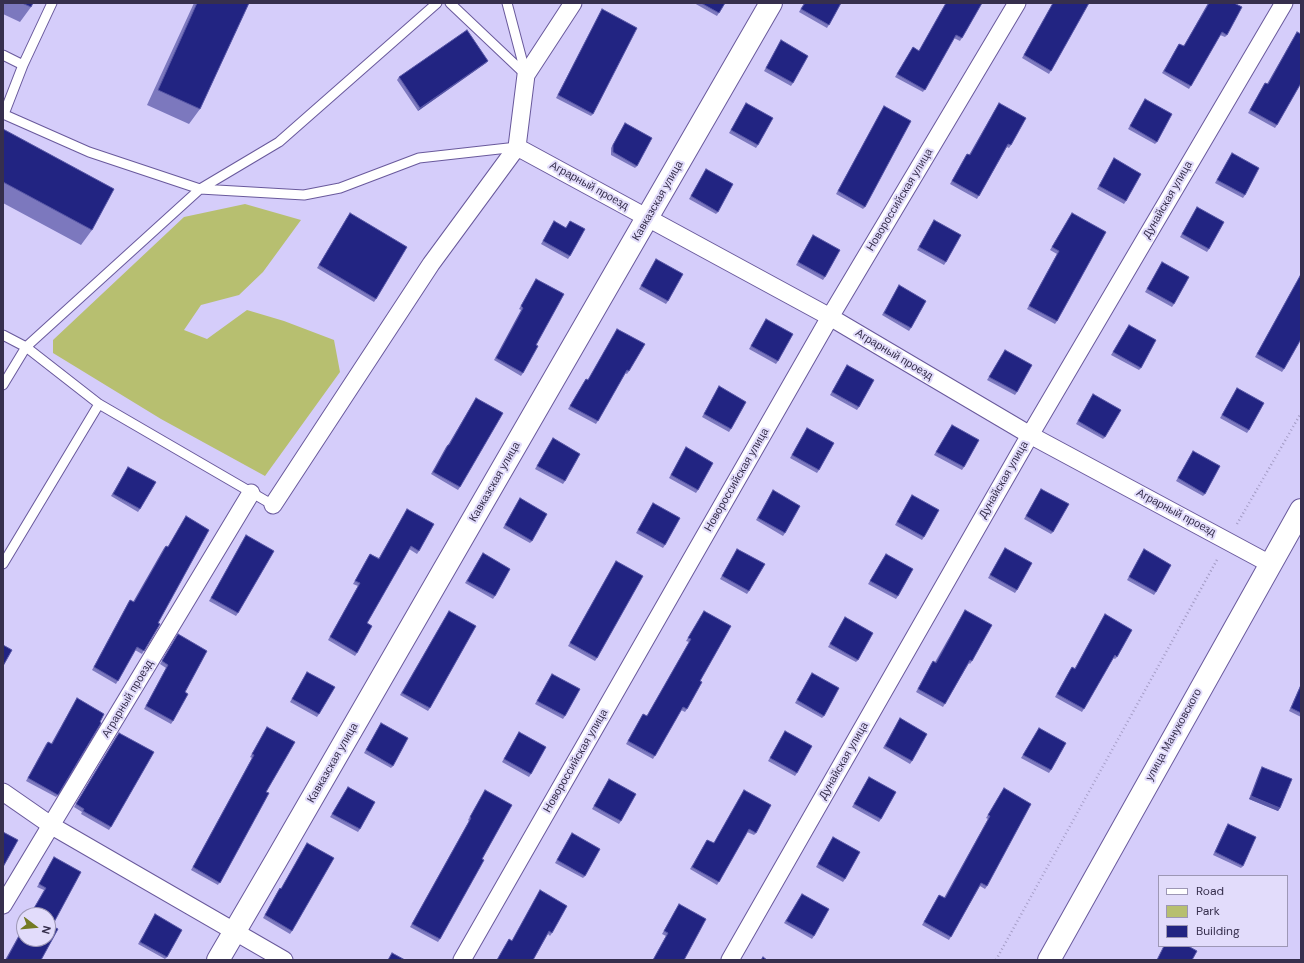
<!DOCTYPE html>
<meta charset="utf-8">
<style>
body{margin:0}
#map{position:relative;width:1304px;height:963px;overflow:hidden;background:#d5cdfa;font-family:"DM Sans",sans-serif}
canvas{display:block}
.frame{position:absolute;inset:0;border:4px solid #362f4d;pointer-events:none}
.legend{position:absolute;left:1158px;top:875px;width:130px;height:72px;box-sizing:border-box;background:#e2dcfb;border:1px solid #9d97b5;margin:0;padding:5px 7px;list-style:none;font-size:12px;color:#362f4d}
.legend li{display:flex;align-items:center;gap:8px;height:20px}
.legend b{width:20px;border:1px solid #9d97b5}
.north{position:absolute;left:16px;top:907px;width:40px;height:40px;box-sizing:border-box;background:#e2dcfb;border:1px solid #9d97b5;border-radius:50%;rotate:106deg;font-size:11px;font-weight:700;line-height:16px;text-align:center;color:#362f4d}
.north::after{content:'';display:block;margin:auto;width:14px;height:18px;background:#747a24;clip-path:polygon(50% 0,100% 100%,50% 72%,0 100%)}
</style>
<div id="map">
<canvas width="1304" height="963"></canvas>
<div class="frame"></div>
<ul class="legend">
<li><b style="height:5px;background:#fff"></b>Road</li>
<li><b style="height:11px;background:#b7bf70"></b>Park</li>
<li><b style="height:11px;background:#222482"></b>Building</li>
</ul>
<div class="north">N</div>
</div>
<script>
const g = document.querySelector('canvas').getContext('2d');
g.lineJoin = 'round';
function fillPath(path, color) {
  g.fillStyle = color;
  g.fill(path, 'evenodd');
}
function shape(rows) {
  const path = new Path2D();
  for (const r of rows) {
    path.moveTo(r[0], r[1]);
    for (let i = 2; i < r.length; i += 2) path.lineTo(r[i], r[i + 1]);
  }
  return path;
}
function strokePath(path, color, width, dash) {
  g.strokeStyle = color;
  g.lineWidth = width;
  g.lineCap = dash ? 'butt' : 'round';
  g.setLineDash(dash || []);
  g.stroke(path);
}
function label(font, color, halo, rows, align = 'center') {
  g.font = font + ' "DM Sans",sans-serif';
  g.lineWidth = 4;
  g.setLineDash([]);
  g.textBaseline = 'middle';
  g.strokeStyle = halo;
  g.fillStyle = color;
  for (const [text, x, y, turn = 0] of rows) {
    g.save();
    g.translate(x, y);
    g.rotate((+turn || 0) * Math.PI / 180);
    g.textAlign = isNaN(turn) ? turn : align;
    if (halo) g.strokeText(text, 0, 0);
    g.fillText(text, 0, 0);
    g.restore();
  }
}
fillPath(shape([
 [245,204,301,220,263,272,239,295,201,305,184,330,207,339,247,310,284,321,334,340,340,372,265,476,161,419,53,353,53,340,184,217]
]), '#b7bf70');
const service = shape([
 [450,3,526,75],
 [507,3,526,75],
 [3,55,23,65],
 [3,114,89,152,200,189,304,195,340,188,419,158,517,147],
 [4,114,23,65,52,3],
 [3,335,26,347,200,189,279,142,437,3],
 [3,385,26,347,99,404,273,505],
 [3,564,99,404]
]);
const minor = shape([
 [517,147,830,317,1030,435,1270,564],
 [273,505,431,264,517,147,526,75,573,3],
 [3,792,52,826,284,960],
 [3,905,251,493],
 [462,960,830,317,1017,3],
 [730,960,1030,435,1284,3]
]);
const tertiary = shape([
 [218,960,277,859,771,3],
 [1049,960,1301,510]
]);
strokePath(service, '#69599c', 11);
strokePath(minor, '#69599c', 19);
strokePath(tertiary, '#69599c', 24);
strokePath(shape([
 [1237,524,1301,413],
 [996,960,1218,558]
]), '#a49cc5', 2.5, [1, 3]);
strokePath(service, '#fff', 9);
strokePath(minor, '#fff', 17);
strokePath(tertiary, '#fff', 22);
fillPath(shape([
 [3,3,33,3,31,7,20,22,3,14],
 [194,3,249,3,200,109,189,124,147,105],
 [694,3,725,3,717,16],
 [804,3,841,3,827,28,799,12],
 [946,3,982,3,960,41,954,38,923,92,895,77,913,47,919,51],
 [1053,3,1089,3,1049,74,1022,58],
 [1208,3,1234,3,1227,35,1225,37,1220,35,1189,89,1162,73,1179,44,1184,46],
 [602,9,593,114,591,116,556,98],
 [1297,32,1277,125,1275,128,1248,113,1263,86,1265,83,1267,84],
 [781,40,793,83,791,86,764,71],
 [486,63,418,111,397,80,399,77],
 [1145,99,1157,142,1155,144,1128,129],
 [746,103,758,145,756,148,729,133],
 [999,103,1011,145,1009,148,1007,147,977,199,950,184,965,157,967,154,969,155],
 [884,106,865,207,863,209,836,194],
 [625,123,637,166,635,168,611,155,611,148],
 [3,129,92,230,81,245,3,203],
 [1232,153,1245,195,1243,198,1215,183],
 [1114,158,1126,201,1124,204,1097,189],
 [706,169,718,212,716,214,689,199],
 [1197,207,1209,249,1207,252,1180,237],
 [1072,213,1057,321,1055,324,1027,309,1057,254,1050,250],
 [348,216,376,299,374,302,317,268],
 [934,220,946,262,944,265,917,250],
 [554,221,566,228,570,221,570,256,568,259,541,244],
 [813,235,825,277,823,280,796,265],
 [656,259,668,301,666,304,639,289],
 [1162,262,1174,304,1172,307,1145,292],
 [1300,276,1284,369,1282,372,1255,357],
 [536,279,523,373,521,376,494,360,521,310,519,309],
 [899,285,911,328,909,331,882,315],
 [766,319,778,361,776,364,749,349],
 [1129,325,1141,368,1139,370,1111,355],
 [617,329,629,371,627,374,625,373,596,424,568,409,584,382,586,379,588,380],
 [1005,350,1017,392,1015,395,987,380],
 [847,365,859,407,857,410,830,395],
 [719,386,731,429,729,432,702,417],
 [1237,388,1249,430,1247,433,1220,418],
 [1093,394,1105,437,1103,439,1076,424],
 [476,398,460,487,458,490,431,474,446,447,448,445],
 [952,425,964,467,962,470,934,455],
 [807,428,819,470,817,473,790,458],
 [553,438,565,481,563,484,535,469],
 [686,447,698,490,696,493,669,478],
 [1193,451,1205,494,1203,496,1176,481],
 [128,467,140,509,138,512,111,496],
 [1041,489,1053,532,1051,534,1024,519],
 [773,490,785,533,783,536,756,520],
 [912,495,924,537,922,540,895,525],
 [520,498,532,541,530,543,503,528],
 [653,503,665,545,663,548,636,533],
 [407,509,419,551,417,554,409,549,367,623,357,653,355,656,328,640,358,586,353,584,368,557,370,554,379,558],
 [186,516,158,623,142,654,135,650,116,684,92,670,128,603,130,600,133,602,164,548,166,546,168,547],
 [246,535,238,613,236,616,209,601],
 [1005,548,1017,590,1015,593,988,578],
 [737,549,749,591,747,594,720,579],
 [1144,549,1156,592,1154,595,1127,580],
 [483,553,495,596,493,599,465,583],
 [886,554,898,596,896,599,868,584],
 [616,561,597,658,595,661,568,646],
 [965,610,972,661,970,664,969,663,943,707,916,692,931,664,933,661,935,662],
 [449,611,430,708,428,711,400,695],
 [704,611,700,681,687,709,685,712,681,710,653,759,626,744,643,714,647,716,689,642,686,641],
 [1105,614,1117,657,1115,659,1113,658,1082,712,1055,697,1070,670,1072,667,1075,668],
 [845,617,858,660,856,662,828,647],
 [176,637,185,692,173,721,171,724,144,709,166,668,160,664],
 [307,672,319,714,317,717,290,702],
 [812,673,824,716,822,718,795,703],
 [552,674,565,716,563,719,535,704],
 [1301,684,1301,717,1289,711],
 [77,698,58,795,56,797,26,781,46,744,48,742,51,744],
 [900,718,912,761,910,764,883,748],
 [381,723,393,766,391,768,364,753],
 [267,727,266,792,218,885,191,870,252,758,250,757],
 [1039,728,1051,770,1049,773,1021,758],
 [785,731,797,773,795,776,768,761],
 [519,732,531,774,529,777,502,762],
 [117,735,111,827,109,830,81,814,82,812,74,807],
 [1262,767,1280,808,1278,811,1249,799,1260,770],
 [869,777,881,819,879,822,852,807],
 [609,779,621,821,619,824,592,809],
 [348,787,360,829,358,832,330,817],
 [1004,788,987,886,985,889,980,886,949,940,922,925,939,895,944,898,988,819,986,818],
 [485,790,440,939,438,942,410,927,469,821,468,820],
 [744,790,756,833,754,835,747,832,717,885,690,869,707,840,714,843],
 [1228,824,1243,866,1241,868,1213,855,1226,827],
 [572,833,585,876,583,878,555,863],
 [833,837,845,879,843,882,816,867],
 [307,843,292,931,290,934,263,918,278,891,280,888,281,889],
 [54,857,52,926,41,960,5,960,24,926,24,939,48,915,30,915,44,890,37,887],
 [540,890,552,933,550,936,548,934,533,960,497,960,509,939,512,941],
 [802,894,814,936,812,939,784,923],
 [679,904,684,960,653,960,666,936,662,934],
 [155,914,167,957,165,959,138,944]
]), '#7c78be');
fillPath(shape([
 [488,61,486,63,418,111,420,108],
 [1251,796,1280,808,1278,811,1249,799]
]), '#5857a6');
const building = shape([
 [22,3,33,3,31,7,22,3],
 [197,3,249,3,200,109,158,90,197,3],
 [701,3,725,3,719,13,701,3],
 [805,3,841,3,829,25,801,9,805,3],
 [946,3,982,3,962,38,956,35,925,90,897,74,913,47,919,51,946,3],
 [1053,3,1089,3,1051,71,1024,55,1053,3],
 [1209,3,1234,3,1242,7,1227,35,1222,32,1191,86,1164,71,1179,44,1184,46,1209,3],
 [602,9,637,28,593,114,558,95,602,9],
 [467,30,488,61,420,108,399,77,467,30],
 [1297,32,1301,34,1301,83,1277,125,1250,110,1265,83,1268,84,1297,32],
 [781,40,808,56,793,83,766,68,781,40],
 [1145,99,1172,114,1157,142,1130,126,1145,99],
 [746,103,773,118,758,145,731,130,746,103],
 [999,103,1026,118,1011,145,1008,144,979,196,952,181,967,154,970,155,999,103],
 [884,106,911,121,865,207,838,191,884,106],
 [625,123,652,138,637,166,613,152,613,145,625,123],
 [3,129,114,189,92,230,3,182,3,129],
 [1232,153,1259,168,1245,195,1217,180,1232,153],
 [1114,158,1141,174,1126,201,1099,186,1114,158],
 [706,169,733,184,718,212,691,196,706,169],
 [1197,207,1224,222,1209,249,1182,234,1197,207],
 [350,213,407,247,376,299,319,265,350,213],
 [1072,213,1106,232,1057,321,1029,306,1059,251,1052,247,1072,213],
 [934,220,961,235,946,262,919,247,934,220],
 [554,221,566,228,570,221,585,229,570,256,543,241,554,221],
 [813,235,840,250,825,277,798,262,813,235],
 [656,259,683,274,668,301,641,286,656,259],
 [1162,262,1189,277,1174,304,1147,289,1162,262],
 [1300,276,1301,276,1301,339,1284,369,1257,354,1300,276],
 [536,279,564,294,536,345,538,346,523,373,496,358,523,308,521,306,536,279],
 [899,285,926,301,911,328,884,313,899,285],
 [766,319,793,334,778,361,751,346,766,319],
 [1129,325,1156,340,1141,368,1113,352,1129,325],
 [617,329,645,344,629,371,627,370,598,421,570,406,586,379,588,380,617,329],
 [1005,350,1032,365,1017,392,989,377,1005,350],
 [847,365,874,380,859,407,832,392,847,365],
 [719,386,746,402,731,429,704,414,719,386],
 [1237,388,1264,403,1249,430,1222,415,1237,388],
 [1093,394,1121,410,1105,437,1078,421,1093,394],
 [476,398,503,413,460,487,433,472,448,445,449,445,476,398],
 [952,425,979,440,964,467,936,452,952,425],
 [807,428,834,443,819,470,792,455,807,428],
 [553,438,580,454,565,481,537,466,553,438],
 [686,447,713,463,698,490,671,475,686,447],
 [1193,451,1220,466,1205,494,1178,478,1193,451],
 [128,467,156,482,140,509,113,494,128,467],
 [1041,489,1069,504,1053,532,1026,516,1041,489],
 [773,490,800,506,785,533,758,518,773,490],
 [912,495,939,510,924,537,897,522,912,495],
 [520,498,547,514,532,541,505,525,520,498],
 [653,503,680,518,665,545,638,530,653,503],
 [407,509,434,524,419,551,411,546,367,623,372,626,357,653,330,637,360,583,355,581,370,554,379,559,407,509],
 [186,516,209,530,158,623,160,624,144,651,137,647,118,681,94,667,130,600,134,602,166,546,168,547,186,516],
 [246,535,274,551,238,613,211,598,246,535],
 [1005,548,1032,563,1017,590,990,575,1005,548],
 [737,549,765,564,749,591,722,576,737,549],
 [1144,549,1171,565,1156,592,1129,577,1144,549],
 [483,553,510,569,495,596,467,581,483,553],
 [886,554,913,569,898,596,870,581,886,554],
 [616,561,643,576,597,658,570,643,616,561],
 [965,610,992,625,972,661,970,660,945,704,918,689,933,661,936,663,965,610],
 [449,611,476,626,430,708,402,693,449,611],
 [704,611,731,626,700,681,702,682,687,709,683,707,655,756,628,741,643,714,647,716,691,639,688,638,704,611],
 [1105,614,1132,630,1117,657,1115,655,1084,709,1057,694,1072,667,1075,669,1105,614],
 [845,617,873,633,858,660,830,644,845,617],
 [178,634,207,651,185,692,188,694,173,721,146,706,168,665,162,661,178,634],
 [3,645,12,650,3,666,3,645],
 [307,672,335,687,319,714,292,699,307,672],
 [812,673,839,688,824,716,797,700,812,673],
 [552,674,580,689,565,716,537,701,552,674],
 [1301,685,1301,713,1291,708,1301,685],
 [77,698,104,714,100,722,101,723,58,795,28,778,48,742,52,744,77,698],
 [900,718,927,734,912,761,885,746,900,718],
 [381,723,408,738,393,766,366,750,381,723],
 [267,727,295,742,266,792,269,793,220,883,193,867,254,755,252,754,267,727],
 [1039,728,1066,743,1051,770,1023,755,1039,728],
 [785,731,812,746,797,773,770,758,785,731],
 [519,732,546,747,531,774,504,759,519,732],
 [119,733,154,752,111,827,83,811,84,809,76,804,119,733],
 [1262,767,1292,779,1280,808,1251,796,1262,767],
 [869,777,896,792,881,819,854,804,869,777],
 [609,779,636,794,621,821,594,806,609,779],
 [348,787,375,802,360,829,332,814,348,787],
 [1004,788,1031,804,987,886,981,883,951,937,924,922,939,895,945,898,990,816,988,815,1004,788],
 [485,790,512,805,482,859,484,860,440,939,412,924,471,818,470,817,485,790],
 [744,790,771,805,756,833,749,829,719,882,692,867,707,840,714,843,744,790],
 [1228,824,1256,837,1243,866,1215,852,1228,824],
 [3,832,18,840,3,867,3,832],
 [572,833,600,849,585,876,557,860,572,833],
 [833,837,860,852,845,879,818,864,833,837],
 [307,843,334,858,292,931,265,915,280,888,281,889,307,843],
 [54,857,81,872,52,926,58,929,41,960,6,960,24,927,24,939,48,939,48,915,30,915,46,888,39,884,54,857],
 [540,890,567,906,552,933,549,931,533,960,497,960,509,939,512,941,540,890],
 [802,894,829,909,814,936,786,921,802,894],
 [679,904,706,919,684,960,653,960,668,933,664,931,679,904],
 [155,914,182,930,167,957,140,942,155,914],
 [1164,946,1188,946,1197,951,1192,960,1157,960,1164,946],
 [392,953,405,960,388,960,392,953],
 [763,957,767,960,761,960,763,957]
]);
fillPath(building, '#222482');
strokePath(building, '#5857a6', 1);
label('11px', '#362f4d', '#e2dcfb', [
 ["Аграрный проезд",589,186,29],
 ["Новороссийская улица",900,200,-59],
 ["Дунайская улица",1168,200,-60],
 ["Кавказская улица",658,201,-60],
 ["Аграрный проезд",894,355,31],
 ["Новороссийская улица",737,480,-60],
 ["Дунайская улица",1004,480,-60],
 ["Кавказская улица",495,482,-60],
 ["Аграрный проезд",1176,513,28],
 ["Аграрный проезд",128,699,-59],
 ["улица Мануковского",1174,735,-61],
 ["Новороссийская улица",576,761,-60],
 ["Дунайская улица",844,761,-60],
 ["Кавказская улица",333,763,-60]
]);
</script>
